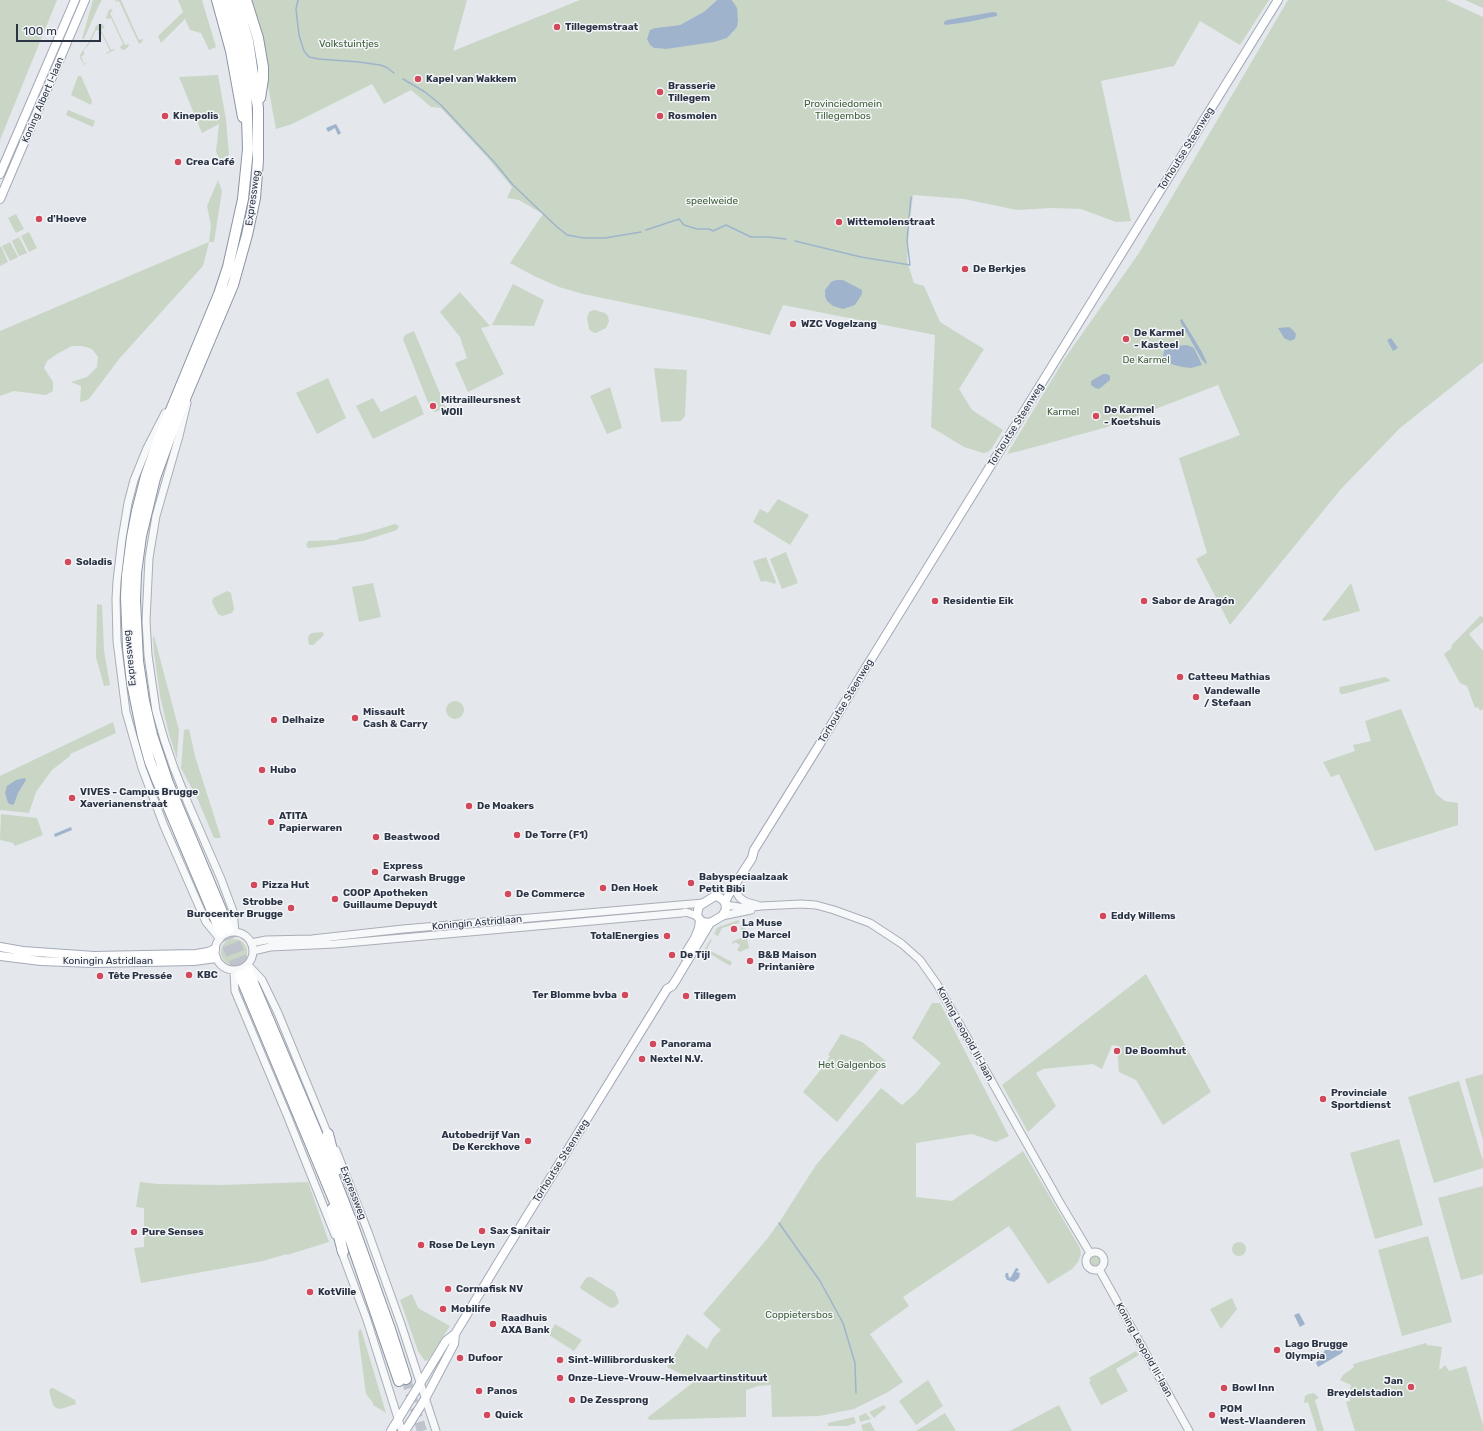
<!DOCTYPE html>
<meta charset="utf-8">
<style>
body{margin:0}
#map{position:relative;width:1483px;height:1431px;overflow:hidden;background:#e4e7ec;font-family:Rubik,sans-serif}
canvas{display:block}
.scale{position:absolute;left:16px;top:24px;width:85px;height:18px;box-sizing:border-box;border:2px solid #2b3445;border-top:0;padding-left:5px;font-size:12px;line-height:14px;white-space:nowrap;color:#2b3445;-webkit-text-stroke:3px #f4f6f9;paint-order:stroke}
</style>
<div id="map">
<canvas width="1483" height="1431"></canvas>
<div class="scale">100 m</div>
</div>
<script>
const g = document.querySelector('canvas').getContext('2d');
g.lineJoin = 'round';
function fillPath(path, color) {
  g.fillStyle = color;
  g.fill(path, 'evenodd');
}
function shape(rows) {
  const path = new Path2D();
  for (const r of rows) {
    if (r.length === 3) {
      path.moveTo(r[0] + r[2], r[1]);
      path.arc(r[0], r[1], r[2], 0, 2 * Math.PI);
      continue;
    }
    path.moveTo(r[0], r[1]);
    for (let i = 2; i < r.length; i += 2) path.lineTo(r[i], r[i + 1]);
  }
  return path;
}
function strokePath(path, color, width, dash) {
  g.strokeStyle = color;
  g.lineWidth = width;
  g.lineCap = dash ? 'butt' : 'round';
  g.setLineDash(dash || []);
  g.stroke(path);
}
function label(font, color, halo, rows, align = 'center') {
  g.font = font + ' Rubik,sans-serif';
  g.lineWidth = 3;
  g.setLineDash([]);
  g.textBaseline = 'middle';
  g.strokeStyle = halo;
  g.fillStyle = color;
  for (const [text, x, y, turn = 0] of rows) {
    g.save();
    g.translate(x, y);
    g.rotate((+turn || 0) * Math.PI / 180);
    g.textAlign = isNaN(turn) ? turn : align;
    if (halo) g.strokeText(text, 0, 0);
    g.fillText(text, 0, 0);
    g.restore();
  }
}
fillPath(shape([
 [0,0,57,0,0,140],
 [93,0,102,0,99,5,84,39,82,39],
 [116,0,121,0,139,40,143,39,142,42,139,44,119,1,115,2],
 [178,0,202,0,216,47,209,50,201,33,190,30,185,19,161,43,158,36,183,12],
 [252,0,467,0,453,51,580,0,717,0,705,11,680,25,655,28,650,45,654,48,666,49,734,1,732,0,1269,0,1240,45,1200,21,1174,66,1101,81,1131,221,1116,222,1081,209,1051,208,1017,210,964,199,913,195,909,229,907,261,914,283,924,286,940,322,984,349,959,389,972,410,1003,430,992,448,988,452,983,453,964,447,931,427,935,335,783,305,770,335,704,319,583,294,559,287,534,276,510,263,543,214,519,200,507,198,512,187,487,157,441,108,431,107,411,90,384,104,372,84,292,124,276,129],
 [1288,0,1446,0,1483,17,1483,362,1400,428,1341,489,1230,625,1196,559,1207,553,1179,458,1240,435,1218,385,1111,426,1020,451,1007,454,1065,358,1139,253],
 [1465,0,1483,0,1483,8],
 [111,9,113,10,110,13,125,45,129,44,128,47,124,50,121,49,120,47,123,44,111,18,107,19,106,18,109,10],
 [99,24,102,24,105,27,101,30,111,50,115,49,115,50,106,54,106,53,110,51,102,34,98,35,99,31,96,30,90,43,84,50,84,55,81,56,84,64,88,62,84,65,80,58,80,55,89,42,96,26],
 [218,75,226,120,229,155,220,160,216,152,219,124,202,133,179,77],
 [78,76,81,76,92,101,91,105,71,95],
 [68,110,95,121,93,127,66,115],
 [218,180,222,191,214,242,209,242,203,266,119,359,89,399,84,401,80,402,81,386,71,382,87,377,97,367,98,357,92,349,82,346,72,346,57,354,47,361,44,368,53,382,53,391,46,395,14,391,0,396,0,331,209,242,211,226,207,206],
 [16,214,24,229,16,233,8,218],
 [29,232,37,248,29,252,21,236],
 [19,237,27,253,19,256,12,241],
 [10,242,18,257,10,261,2,246],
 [1,246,8,262,0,266,0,247],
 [513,284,544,300,534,326,492,325],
 [460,292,490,326,481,328,504,374,468,392,455,363,467,358,460,337,440,312],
 [594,310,605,313,608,316,609,321,606,328,596,333,592,332,589,329,587,318,589,312],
 [414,331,446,408,435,412,431,410,403,339,405,335],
 [654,368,687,370,685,416,681,421,661,422],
 [328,378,346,418,317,434,296,393],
 [610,387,622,428,607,434,590,396],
 [416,395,424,414,373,439,356,406,373,398,381,412],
 [778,499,809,515,790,545,753,522,760,509,768,513],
 [395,524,399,526,397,530,363,541,320,547,308,548,306,545,308,541,337,540,340,538,365,533],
 [786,552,798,583,782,589,770,559],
 [766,557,776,582,775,584,766,581,761,582,753,561],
 [373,583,381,617,359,622,352,587],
 [1351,583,1360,611,1324,621,1322,620],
 [227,591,231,593,234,609,232,613,222,616,218,614,212,602,213,598],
 [97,604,102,605,104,651,110,685,104,686,96,657],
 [1480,616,1483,617,1483,622,1469,634,1483,651,1483,709,1480,711,1478,707,1475,708,1467,686,1460,683,1444,654,1452,648,1451,646],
 [322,632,324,634,323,636,313,645,309,645,308,638,309,635,312,633],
 [154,636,179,730,177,759,169,734,160,696,154,652,153,637],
 [1385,677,1389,679,1390,681,1344,694,1341,694,1339,691,1340,687],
 [455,710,9],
 [1401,709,1436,794,1445,801,1458,803,1458,825,1375,851,1339,774,1331,777,1323,762,1355,751,1353,745,1371,741,1365,721],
 [113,722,116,733,70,754,70,756,52,770,36,792,29,813,0,810,0,776],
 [189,729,195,756,221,838,214,838,198,800,181,768,184,730],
 [1,814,37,818,43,835,15,846,13,843,0,840],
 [619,914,619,916,561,921,560,920,562,918],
 [739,920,739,923,722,928,718,936,714,934,717,928,721,926],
 [536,921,538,923,429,933,428,932,430,930],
 [740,925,744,925,749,948,740,952,737,950,740,945,735,942,733,944,732,943,733,941,744,937],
 [393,932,393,937,334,941,335,940,374,936],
 [711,939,712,940,707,949,732,962,730,966,704,950],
 [234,952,13],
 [1146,974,1211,1092,1163,1125,1136,1080,1119,1072,1117,1046,1112,1045,1102,1069,1093,1064,1043,1069,1036,1073,1056,1106,1028,1132,1002,1085],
 [932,1003,940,1003,1009,1136,996,1142,972,1134,916,1143,916,1197,952,1201,1023,1151,1080,1248,1081,1254,1078,1262,1072,1269,1048,1284,1009,1226,903,1297,909,1306,870,1334,903,1382,888,1392,854,1409,819,1416,772,1417,771,1385,758,1386,746,1390,746,1417,650,1420,647,1418,695,1381,667,1367,687,1334,707,1349,713,1338,721,1330,703,1314,767,1239,780,1221,816,1165,881,1088,902,1105,915,1094,941,1063,912,1038],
 [841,1034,862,1042,886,1061,837,1122,803,1092,826,1063,830,1056,828,1055],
 [1483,1074,1483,1140,1465,1079],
 [1459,1081,1483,1161,1483,1168,1434,1183,1408,1097],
 [1399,1139,1423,1225,1375,1239,1350,1153],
 [140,1182,158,1184,221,1185,308,1182,329,1242,287,1255,287,1254,263,1261,141,1283,134,1248,144,1247,144,1237,146,1236,146,1228,144,1227,144,1208,136,1207],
 [1483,1186,1483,1274,1461,1280,1438,1198],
 [1428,1236,1452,1322,1402,1336,1378,1250],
 [1239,1249,7],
 [1095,1261,5.5],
 [588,1277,591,1277,615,1292,619,1302,616,1306,612,1308,609,1307,581,1289,580,1287,586,1278],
 [412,1294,418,1308,450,1326,428,1360,425,1361,418,1351,400,1300],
 [1232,1298,1237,1309,1221,1329,1210,1309],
 [555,1324,582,1340,574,1351,549,1335],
 [361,1329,386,1413,373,1405,373,1403,366,1394,358,1334,359,1330],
 [1426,1343,1427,1345,1442,1347,1439,1369,1441,1369,1445,1365,1449,1371,1466,1366,1483,1425,1483,1431,1355,1431,1346,1402,1350,1401,1349,1393,1351,1385,1340,1380,1343,1375,1354,1367,1353,1364],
 [1136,1351,1139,1355,1116,1369,1128,1391,1101,1405,1089,1382,1091,1381,1089,1378],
 [928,1380,943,1406,916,1425,899,1401],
 [51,1388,53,1388,75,1400,76,1404,61,1409,56,1408,53,1405,49,1391],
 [1314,1393,1319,1398,1315,1400,1324,1431,1317,1431,1308,1402,1304,1403,1305,1396,1309,1394],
 [884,1405,886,1408,874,1418,869,1412],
 [1059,1405,1072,1431,1010,1431],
 [866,1413,871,1419,860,1422,859,1416],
 [945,1413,956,1431,916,1431],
 [854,1417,856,1423,847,1426,828,1426,828,1423],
 [870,1422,875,1431,863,1431,861,1425]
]), '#c9d6c5');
fillPath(shape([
 [717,0,732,0,737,8,738,20,737,27,727,38,714,42,666,49,654,48,650,45,647,39,650,30,655,28,680,25,705,11],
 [993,12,997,13,997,16,968,22,946,25,944,24,944,22,947,20],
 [336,124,341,133,338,135,335,128,328,132,326,128],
 [836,280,843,280,862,290,862,294,855,305,843,309,833,306,827,301,825,296,825,290,831,282],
 [1182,319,1202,352,1207,363,1206,364,1202,360,1181,323,1180,320],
 [1289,327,1293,330,1296,334,1295,339,1290,341,1284,338,1278,328],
 [1391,338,1398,348,1393,351,1387,340],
 [1187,345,1194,348,1202,365,1191,368,1182,367,1171,364,1165,361,1163,355,1165,349,1171,346],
 [1103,374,1107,374,1110,376,1110,380,1099,389,1095,388,1091,385,1091,381],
 [25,778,26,780,18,793,14,804,12,805,8,803,5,793,7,786,16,780],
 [71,827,72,830,55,837,54,834],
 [1016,1268,1017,1268,1019,1270,1016,1272,1020,1273,1019,1278,1014,1282,1007,1280,1005,1276,1006,1273,1008,1273,1009,1278,1011,1277],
 [1299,1313,1305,1324,1300,1327,1294,1315],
 [1341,1347,1343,1351,1342,1353,1318,1367,1316,1363,1325,1350,1334,1350]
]), '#9fb4cc');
strokePath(shape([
 [298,0,296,9,299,35,304,51,309,57,319,59,359,62,380,65,386,67,394,73],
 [403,79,425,92,441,105,495,163,513,185,556,226,567,235,584,238,604,238],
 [646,230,679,219,684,225,697,229,709,229,713,231,726,225,751,237,768,237,786,239],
 [605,238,641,232],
 [795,241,861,257,910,265,907,241,908,229,911,197],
 [779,1223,820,1281,843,1323,855,1363,856,1393]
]), '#9fb4cc', 1.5);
strokePath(shape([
 [229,929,248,971],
 [221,932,240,975],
 [406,1379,422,1431]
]), '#bfc3cb', 10, [10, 5]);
const minor = shape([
 [187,403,179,436,156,516,149,558,146,621,148,655,156,711,164,739,174,768,187,801,221,879,233,911,235,932],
 [165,413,147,448,134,480,128,503,122,539,117,581,116,599,117,641,126,712,142,768,164,826,206,922,220,939],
 [733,887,740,898,746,902,757,905],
 [726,905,745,908,761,906,801,904,816,905,834,910,870,923,902,944,920,960,937,984,1059,1201,1090,1253],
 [722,916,751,910],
 [234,951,19],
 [251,943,266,940,312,939,403,929,703,903],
 [253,951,270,947,335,944,682,913,686,912,697,916],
 [248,965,262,980,278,1013,329,1137],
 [234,971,235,991,287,1115,335,1235],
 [336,1150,368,1232,401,1324,436,1431],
 [341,1250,367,1320,402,1431],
 [1095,1261,9],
 [1099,1269,1189,1431]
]);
const major = shape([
 [0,174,75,0],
 [0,199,85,0],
 [715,896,719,897,725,902,726,909,724,913,722,916,710,923,702,922,697,916,698,910,699,906,715,896],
 [725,902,729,894,752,858,754,850,818,747,857,682,1278,0],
 [0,947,23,951,94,956,196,954,208,952,215,949],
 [0,956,41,961,93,963,194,961,216,958],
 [684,956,695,938,699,928,700,920],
 [391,1431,446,1341,455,1334,501,1258,667,989,672,986,676,980,710,923],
 [405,1431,425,1399,454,1344,455,1334]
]);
const highway = shape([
 [217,0,231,51,243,117],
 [246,0,258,38,263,67,263,79,260,98],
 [229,929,168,783,152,735,144,701,138,661,135,600,136,573,141,536,155,478,176,420,233,285,247,235,255,198,258,160,258,108,248,41,236,0],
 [221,932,160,787,150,762,143,737,132,683,128,648,126,597,127,576,132,537,137,511,146,476,159,439,219,294,228,267,243,199,248,149,246,83,239,43,227,0],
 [248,971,321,1143,352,1223,390,1329,406,1379],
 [240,975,351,1241,399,1381],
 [328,1134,337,1170],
 [332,1209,343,1252]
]);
strokePath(minor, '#a9aeb7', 9);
strokePath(major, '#a3abb8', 10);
strokePath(highway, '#8b94a3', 12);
strokePath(minor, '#f7f8fa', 7);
strokePath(major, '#fff', 8);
strokePath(highway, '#fff', 10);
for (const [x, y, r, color] of [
 [557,27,4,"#d1495b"],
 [418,79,4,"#d1495b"],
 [660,92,4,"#d1495b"],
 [165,116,4,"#d1495b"],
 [660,116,4,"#d1495b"],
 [178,162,4,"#d1495b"],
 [39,219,4,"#d1495b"],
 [839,222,4,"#d1495b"],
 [965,269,4,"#d1495b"],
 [793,324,4,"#d1495b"],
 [1126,339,4,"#d1495b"],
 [433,406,4,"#d1495b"],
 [1096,416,4,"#d1495b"],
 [68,562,4,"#d1495b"],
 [935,601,4,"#d1495b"],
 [1144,601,4,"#d1495b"],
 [1180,677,4,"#d1495b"],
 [1196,697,4,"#d1495b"],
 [355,718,4,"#d1495b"],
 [274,720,4,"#d1495b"],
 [262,770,4,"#d1495b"],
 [72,798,4,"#d1495b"],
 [469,806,4,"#d1495b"],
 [271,822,4,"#d1495b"],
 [517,835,4,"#d1495b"],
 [376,837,4,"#d1495b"],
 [375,872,4,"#d1495b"],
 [691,883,4,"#d1495b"],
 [254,885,4,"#d1495b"],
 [603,888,4,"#d1495b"],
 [508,894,4,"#d1495b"],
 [335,899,4,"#d1495b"],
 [291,908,4,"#d1495b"],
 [1103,916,4,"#d1495b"],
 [734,929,4,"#d1495b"],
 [667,936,4,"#d1495b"],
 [672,955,4,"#d1495b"],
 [750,961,4,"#d1495b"],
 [189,975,4,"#d1495b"],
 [100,976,4,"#d1495b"],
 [625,995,4,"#d1495b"],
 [686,996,4,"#d1495b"],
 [653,1044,4,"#d1495b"],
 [1117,1051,4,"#d1495b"],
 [642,1059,4,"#d1495b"],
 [1323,1099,4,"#d1495b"],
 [528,1141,4,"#d1495b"],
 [482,1231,4,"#d1495b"],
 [134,1232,4,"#d1495b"],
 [421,1245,4,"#d1495b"],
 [448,1289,4,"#d1495b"],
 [310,1292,4,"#d1495b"],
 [443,1309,4,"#d1495b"],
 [493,1324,4,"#d1495b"],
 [1277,1350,4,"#d1495b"],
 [460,1358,4,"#d1495b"],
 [560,1360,4,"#d1495b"],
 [560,1378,4,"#d1495b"],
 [1411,1387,4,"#d1495b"],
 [1224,1388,4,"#d1495b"],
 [479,1391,4,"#d1495b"],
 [572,1400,4,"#d1495b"],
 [487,1415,4,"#d1495b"],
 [1212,1415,4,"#d1495b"]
]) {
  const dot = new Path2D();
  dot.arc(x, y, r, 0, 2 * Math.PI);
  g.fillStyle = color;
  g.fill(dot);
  strokePath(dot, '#f4f6f9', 1.5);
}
label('bold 10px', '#2b3445', '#f4f6f9', [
 ["Tillegemstraat",565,27],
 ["Kapel van Wakkem",426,79],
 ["Brasserie",668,86],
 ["Tillegem",668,98],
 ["Kinepolis",173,116],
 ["Rosmolen",668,116],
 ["Crea Café",186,162],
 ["d'Hoeve",47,219],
 ["Wittemolenstraat",847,222],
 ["De Berkjes",973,269],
 ["WZC Vogelzang",801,324],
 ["De Karmel",1134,333],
 ["- Kasteel",1134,345],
 ["Mitrailleursnest",441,400],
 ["WOII",441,412],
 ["De Karmel",1104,410],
 ["- Koetshuis",1104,422],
 ["Soladis",76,562],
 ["Residentie Eik",943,601],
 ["Sabor de Aragón",1152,601],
 ["Catteeu Mathias",1188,677],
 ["Vandewalle",1204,691],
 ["/ Stefaan",1204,703],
 ["Missault",363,712],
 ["Cash & Carry",363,724],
 ["Delhaize",282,720],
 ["Hubo",270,770],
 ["VIVES - Campus Brugge",80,792],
 ["Xaverianenstraat",80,804],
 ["De Moakers",477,806],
 ["ATITA",279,816],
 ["Papierwaren",279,828],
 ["De Torre (F1)",525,835],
 ["Beastwood",384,837],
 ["Express",383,866],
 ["Carwash Brugge",383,878],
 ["Babyspeciaalzaak",699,877],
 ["Petit Bibi",699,889],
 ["Pizza Hut",262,885],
 ["Den Hoek",611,888],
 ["COOP Apotheken",343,893],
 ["Guillaume Depuydt",343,905],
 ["De Commerce",516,894],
 ["Strobbe",283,902,"right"],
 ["Burocenter Brugge",283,914,"right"],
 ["Eddy Willems",1111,916],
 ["La Muse",742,923],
 ["De Marcel",742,935],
 ["TotalEnergies",659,936,"right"],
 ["De Tijl",680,955],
 ["B&B Maison",758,955],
 ["Printanière",758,967],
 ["KBC",197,975],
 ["Tête Pressée",108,976],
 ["Ter Blomme bvba",617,995,"right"],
 ["Tillegem",694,996],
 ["Panorama",661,1044],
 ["De Boomhut",1125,1051],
 ["Nextel N.V.",650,1059],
 ["Provinciale",1331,1093],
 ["Sportdienst",1331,1105],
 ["Autobedrijf Van",520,1135,"right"],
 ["De Kerckhove",520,1147,"right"],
 ["Sax Sanitair",490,1231],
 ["Pure Senses",142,1232],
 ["Rose De Leyn",429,1245],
 ["Cormafisk NV",456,1289],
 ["KotVille",318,1292],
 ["Mobilife",451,1309],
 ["Raadhuis",501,1318],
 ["AXA Bank",501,1330],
 ["Lago Brugge",1285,1344],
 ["Olympia",1285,1356],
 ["Dufoor",468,1358],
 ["Sint-Willibrorduskerk",568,1360],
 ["Onze-Lieve-Vrouw-Hemelvaartinstituut",568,1378],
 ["Jan",1403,1381,"right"],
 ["Breydelstadion",1403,1393,"right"],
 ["Bowl Inn",1232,1388],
 ["Panos",487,1391],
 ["De Zessprong",580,1400],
 ["POM",1220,1409],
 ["West-Vlaanderen",1220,1421],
 ["Quick",495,1415]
], 'left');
label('10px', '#3f6138', '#f4f6f9', [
 ["Volkstuintjes",349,44],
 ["Provinciedomein",843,104],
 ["Tillegembos",843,116],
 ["speelweide",712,201],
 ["De Karmel",1146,360],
 ["Karmel",1063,412],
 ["Het Galgenbos",852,1065],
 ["Coppietersbos",799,1315]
]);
label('10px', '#2b3445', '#f4f6f9', [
 ["Koning Albert I-laan",43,100,-67],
 ["Torhoutse Steenweg",1186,149,-58],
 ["Expressweg",253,198,-82],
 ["Torhoutse Steenweg",1016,425,-58],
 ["Expressweg",130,658,-96],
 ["Torhoutse Steenweg",846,701,-59],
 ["Koningin Astridlaan",477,923,-5],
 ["Koningin Astridlaan",108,961],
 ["Koning Leopold III-laan",965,1034,61],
 ["Torhoutse Steenweg",561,1161,-58],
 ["Expressweg",353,1193,69],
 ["Koning Leopold III-laan",1144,1350,61]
]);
</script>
